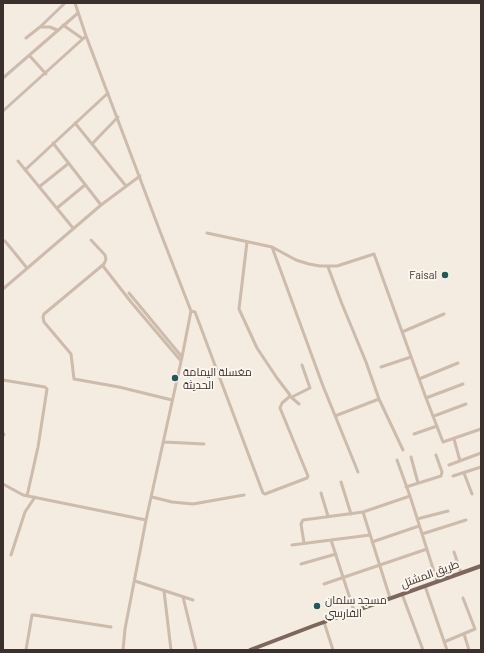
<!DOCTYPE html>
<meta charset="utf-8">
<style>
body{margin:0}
#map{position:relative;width:484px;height:653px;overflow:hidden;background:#f4ebe1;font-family:Barlow,sans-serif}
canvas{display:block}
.frame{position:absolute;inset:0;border:4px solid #3b302b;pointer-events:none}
</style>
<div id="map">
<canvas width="484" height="653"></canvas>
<div class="frame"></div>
</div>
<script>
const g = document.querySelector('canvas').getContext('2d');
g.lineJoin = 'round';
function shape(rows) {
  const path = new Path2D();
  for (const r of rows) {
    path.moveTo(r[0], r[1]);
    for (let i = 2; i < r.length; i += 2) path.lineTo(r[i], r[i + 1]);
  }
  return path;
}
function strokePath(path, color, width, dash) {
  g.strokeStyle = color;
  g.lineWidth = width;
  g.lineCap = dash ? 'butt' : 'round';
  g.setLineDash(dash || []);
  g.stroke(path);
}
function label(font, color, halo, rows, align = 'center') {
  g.font = font + ' Barlow,Cairo,sans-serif';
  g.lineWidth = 4;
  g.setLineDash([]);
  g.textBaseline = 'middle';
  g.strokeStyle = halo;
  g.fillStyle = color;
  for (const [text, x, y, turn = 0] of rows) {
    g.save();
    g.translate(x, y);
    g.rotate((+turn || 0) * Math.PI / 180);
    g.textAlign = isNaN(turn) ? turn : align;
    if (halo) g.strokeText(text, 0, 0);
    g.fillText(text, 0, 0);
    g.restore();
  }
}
strokePath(shape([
 [75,3,86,36,161,234,191,311,182,357,146,520,125,629,123,650],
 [63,25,83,39],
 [40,27,65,3],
 [26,38,40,27,50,27,57,30],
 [29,55,46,74],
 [3,78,78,13],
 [3,111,86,36],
 [75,123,126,186],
 [53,143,101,205],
 [92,144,118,117],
 [18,161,73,228],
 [25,170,108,93],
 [39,187,69,163],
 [57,208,85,185],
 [207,233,272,247,296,260,309,264,320,266,337,266,374,254,426,398,443,442,481,429],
 [91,240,105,255,106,259,104,264,44,314,43,317,44,322,71,354,74,379,119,387,172,400],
 [5,241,27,268],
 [272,247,323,386,358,472],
 [103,266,131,302,181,361],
 [328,267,342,304,366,362,379,399,403,450],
 [3,289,101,205,140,176],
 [129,293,182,357],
 [191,311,195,312,263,493,265,494,307,478,308,476,280,408,282,403,288,398,290,395,277,378,257,348,239,309,247,242],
 [402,332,444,314],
 [381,367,411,357],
 [419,379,458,363],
 [3,380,45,387,47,389,38,447,27,496],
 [291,397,299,404],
 [292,397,310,388,302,365],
 [426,398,463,384],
 [335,416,379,399],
 [434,416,466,404],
 [414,434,437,426],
 [3,436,4,434],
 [454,439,460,461],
 [164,442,204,444],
 [411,457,418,483],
 [397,460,410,496,437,581],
 [449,465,481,453],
 [464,473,472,494],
 [453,476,481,467],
 [341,482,351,514],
 [3,484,23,495,146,520],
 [406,487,441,476,442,472,436,455],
 [321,493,328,516],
 [152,497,172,502,193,504,244,495],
 [363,512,390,598],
 [417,519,448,511],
 [422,534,466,520],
 [331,540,354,611],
 [372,542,419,526],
 [304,543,301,524,303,520,363,512,410,496],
 [292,545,370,535],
 [454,552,461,573],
 [11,555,25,512,35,497],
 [301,564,336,554],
 [135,581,193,600],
 [324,584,427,549],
 [425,586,447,650],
 [164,591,171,650],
 [402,594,423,650],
 [183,597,196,650],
 [324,622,333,650],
 [464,634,469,650],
 [444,642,475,629,463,598],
 [26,650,32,615,34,615,111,627]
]), '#cdbbac', 3);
strokePath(shape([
 [250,650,313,626,481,566]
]), '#7d675c', 4);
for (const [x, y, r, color] of [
 [445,275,4,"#1f5a5e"],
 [175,378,4,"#1f5a5e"],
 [317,606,4,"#1f5a5e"]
]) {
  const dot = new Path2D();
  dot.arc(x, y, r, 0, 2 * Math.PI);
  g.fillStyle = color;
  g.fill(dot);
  strokePath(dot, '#fbf5ee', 1.5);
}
label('11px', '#3b302b', '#fbf5ee', [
 ["Faisal",437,275,"right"],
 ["مغسلة اليمامة",183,372],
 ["الحديثة",183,385],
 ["مسجد سلمان",325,600],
 ["الفارسي",325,613]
], 'left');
label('11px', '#3b302b', '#fbf5ee', [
 ["طريق المشتل",430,574,-20]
]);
</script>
